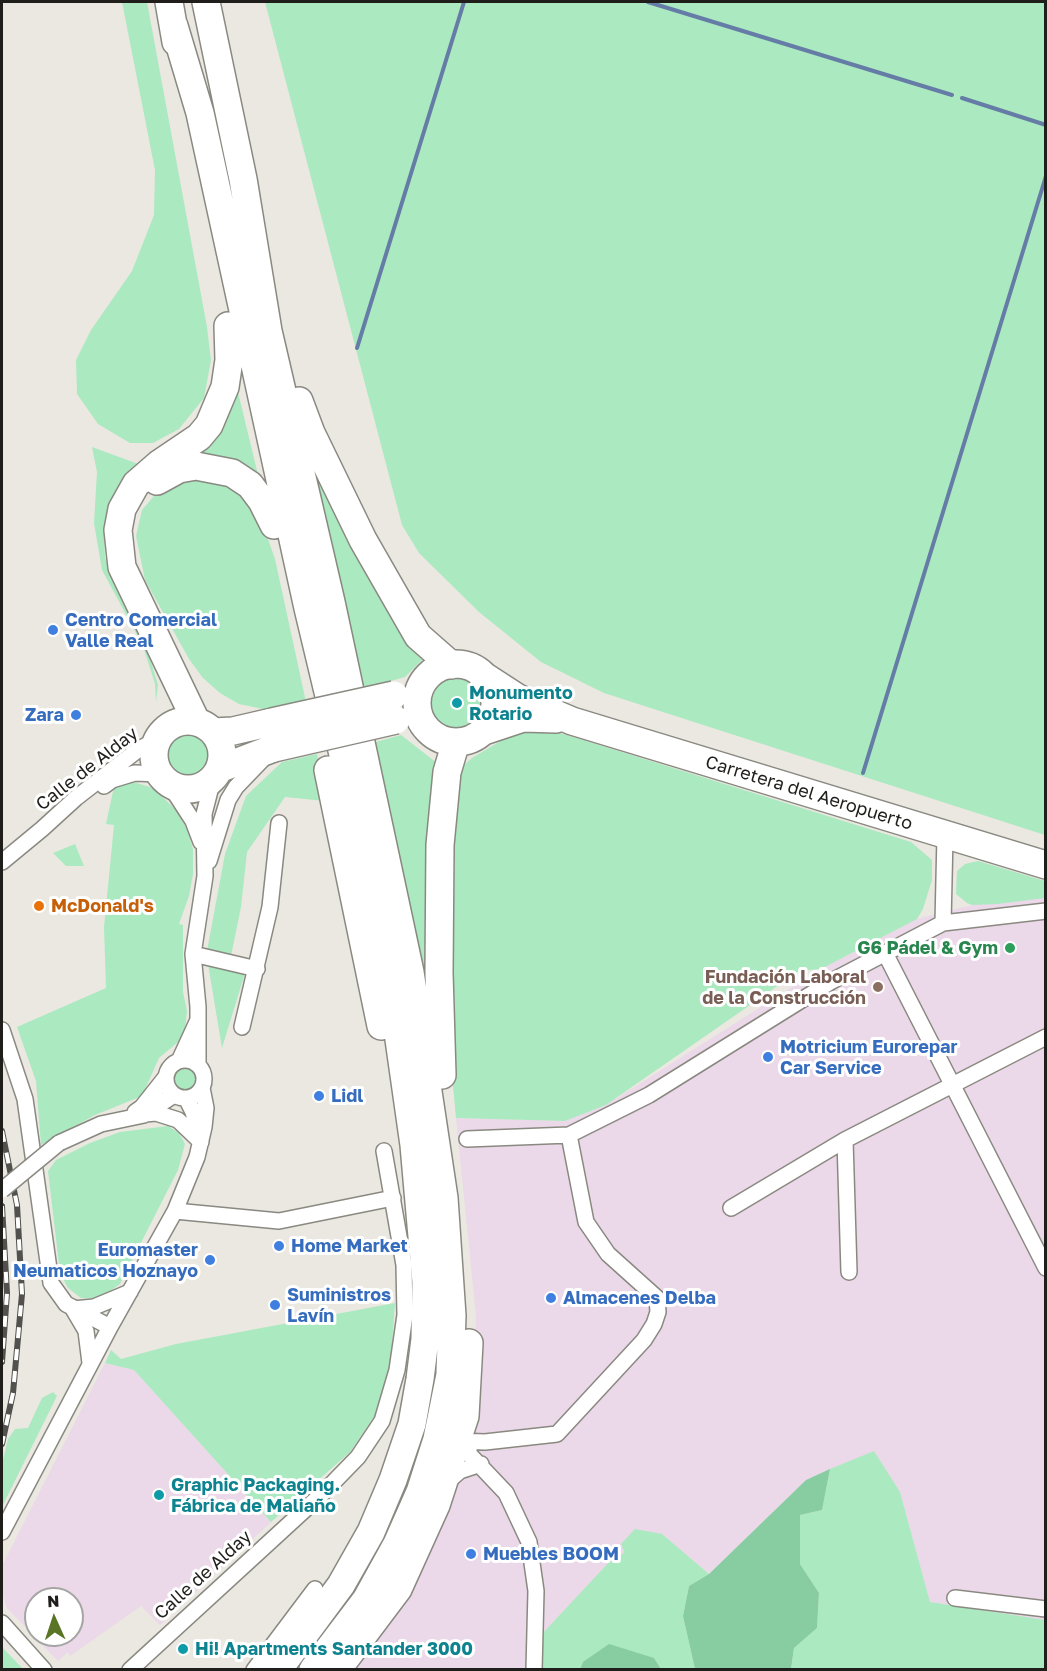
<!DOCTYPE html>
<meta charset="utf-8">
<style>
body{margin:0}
#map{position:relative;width:1047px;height:1671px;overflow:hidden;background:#eae8e0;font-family:"Golos Text",sans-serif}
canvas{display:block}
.frame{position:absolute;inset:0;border:3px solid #1f1e1b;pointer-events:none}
.north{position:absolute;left:24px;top:1587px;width:60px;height:60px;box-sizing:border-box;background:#fff;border:2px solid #a5a5a4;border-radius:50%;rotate:357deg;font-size:16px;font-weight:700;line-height:24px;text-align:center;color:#1f1e1b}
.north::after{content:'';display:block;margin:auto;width:21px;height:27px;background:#5b7527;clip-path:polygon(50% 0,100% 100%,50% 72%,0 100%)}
</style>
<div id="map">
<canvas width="1047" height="1671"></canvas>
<div class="frame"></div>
<div class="north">N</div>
</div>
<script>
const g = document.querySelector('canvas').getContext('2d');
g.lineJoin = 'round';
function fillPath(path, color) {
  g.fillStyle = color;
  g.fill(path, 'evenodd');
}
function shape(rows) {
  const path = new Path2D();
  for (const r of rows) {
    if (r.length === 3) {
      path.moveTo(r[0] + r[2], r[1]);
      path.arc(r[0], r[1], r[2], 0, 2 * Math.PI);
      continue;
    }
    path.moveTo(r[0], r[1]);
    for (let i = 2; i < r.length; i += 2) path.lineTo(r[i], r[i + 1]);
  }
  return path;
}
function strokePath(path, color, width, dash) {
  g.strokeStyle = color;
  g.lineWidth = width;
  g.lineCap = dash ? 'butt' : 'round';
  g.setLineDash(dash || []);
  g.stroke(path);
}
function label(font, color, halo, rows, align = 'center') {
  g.font = font + ' "Golos Text",sans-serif';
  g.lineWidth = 6;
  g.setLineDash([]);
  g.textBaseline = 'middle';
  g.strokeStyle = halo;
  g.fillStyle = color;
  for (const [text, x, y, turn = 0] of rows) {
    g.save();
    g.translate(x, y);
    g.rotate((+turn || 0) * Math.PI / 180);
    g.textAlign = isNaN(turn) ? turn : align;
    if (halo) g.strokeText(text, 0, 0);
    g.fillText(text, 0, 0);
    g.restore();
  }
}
fillPath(shape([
 [1028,898,1045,898,1045,1620,930,1602,900,1492,874,1451,806,1480,709,1574,662,1534,621,1544,624,1552,613,1564,611,1560,541,1635,540,1669,360,1669,342,1655,474,1371,476,1315,456,1118,565,1121,606,1105,821,969,917,919,972,905],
 [105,1363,134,1370,271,1522,160,1625,141,1606,70,1656,68,1652,58,1661,7,1608,2,1593,2,1566],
 [36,1599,72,1599,72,1635,36,1635]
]), '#ebd8e8');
fillPath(shape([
 [122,2,147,2,207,327,211,360,204,398,179,429,153,443,130,443,98,424,77,394,76,360,91,330,132,271,154,215,155,170],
 [265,2,1043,2,1046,6,1045,835,604,693,541,662,479,612,419,553,402,525],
 [237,388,260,483,182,459],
 [306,445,423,659,405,677,358,690],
 [92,447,141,465,118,494,104,531,105,557,113,582,149,655,158,685,156,702,155,684,143,646,102,570,94,523,97,472],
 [184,475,236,485,262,522,275,559,306,702,268,710,239,704,220,693,203,678,189,659,145,580,136,536,142,510,160,489],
 [456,703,27],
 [534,728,567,735,911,842,932,860,932,880,923,909,917,919,821,969,799,971,606,1105,565,1121,456,1118,450,1054,447,941,456,774,461,775,463,766,472,758,509,736],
 [187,755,22],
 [401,735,437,763,432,1022,372,743],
 [317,754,325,801,285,797,247,852,241,907,231,956,207,951,225,854,246,796,282,762],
 [130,781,153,788,175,809,187,829,193,849,193,874,189,896,179,924,183,925,183,992,187,1011,185,1030,178,1042,159,1058,142,1096,95,1115,41,1145,36,1081,17,1027,106,988,104,927,114,825,106,824,114,787],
 [75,844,84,866,66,866,53,853],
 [978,861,1045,881,1045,898,997,904,972,905,967,903,956,894,957,871,965,864],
 [208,964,245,973,222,1048],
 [185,1078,12],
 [168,1126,179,1133,185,1144,178,1170,120,1284,100,1298,81,1298,68,1288,60,1273,48,1171,56,1160,90,1143,120,1132],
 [395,1303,390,1372,378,1411,350,1452,271,1522,134,1370,105,1363,111,1350,121,1359,176,1344],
 [53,1392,57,1396,2,1507,2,1464,8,1439,15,1429,28,1428,42,1398],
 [874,1451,900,1492,930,1602,1045,1620,1045,1669,791,1670,794,1648,817,1628,819,1593,800,1564,800,1515,822,1510,830,1469],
 [635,1529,662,1534,709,1574,689,1586,683,1616,695,1669,661,1669,654,1658,583,1662,580,1669,539,1670,541,1635,611,1560,613,1563,624,1552,621,1544],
 [2,1647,23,1669,2,1669]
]), '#abe9c1');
fillPath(shape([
 [830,1469,822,1510,800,1515,800,1564,819,1593,817,1628,794,1648,791,1669,695,1669,683,1616,689,1586,709,1574,806,1480],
 [609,1644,654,1658,661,1669,580,1669,583,1662]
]), '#87cda1');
strokePath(shape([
 [648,2,952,95],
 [962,98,1046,125],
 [1046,192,1046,203],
 [357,348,464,2],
 [863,773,1046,176]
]), '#657da6', 4);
const street = shape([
 [169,784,193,821,201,842],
 [104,786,112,780,135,773,159,774],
 [209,861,228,800,236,787,262,760],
 [2,862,42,829,76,798,139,749,157,740],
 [943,923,1046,911],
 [885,953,1046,1268],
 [193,954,257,969],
 [242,1027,270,907,279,823],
 [2,1030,25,1099,51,1283,66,1304,110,1327],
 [180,1059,197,1022],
 [185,1079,19],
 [198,1065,198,1007,193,954,205,876,204,814,213,779],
 [186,1098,193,1112,199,1136],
 [135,1112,142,1107,165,1078],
 [145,1114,156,1113,178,1120,201,1142],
 [467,1139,569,1135,649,1095,832,981,943,923,945,836],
 [845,1140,849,1272],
 [59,1143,101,1124,144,1115,174,1095],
 [731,1208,845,1140,1046,1037],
 [175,1211,279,1221,393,1198],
 [90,1363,86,1331,73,1309,94,1307,130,1292],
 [457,1441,485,1442,557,1434,644,1340,654,1324,658,1312,657,1298,608,1254,586,1222,569,1135],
 [469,1441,469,1454,506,1493,529,1542,536,1591,534,1670],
 [447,1482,460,1471,481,1464],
 [2,1532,110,1327,175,1211,197,1157,204,1127,206,1108,202,1088],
 [955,1598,1046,1609],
 [2,1623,44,1670],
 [130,1670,323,1493,358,1457,382,1421,397,1370,405,1315,404,1265,384,1151],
 [254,1670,315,1589]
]);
const highway = shape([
 [169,2,176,42],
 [206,2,243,179,268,331,331,602,410,972,444,1198,452,1316,450,1372],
 [174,26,200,113,308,608,352,792,390,976,414,1145,426,1282,425,1339,420,1379,412,1424,393,1480,371,1532,341,1585,278,1670],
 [299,401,311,433,363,540,418,636,451,665],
 [157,481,179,469,196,466,232,473,250,485,262,501,274,525],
 [456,703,39],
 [481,674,518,698,572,721,1046,865],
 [188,755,34],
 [196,721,122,567,118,530,122,509,136,484,159,464,199,437,209,425,225,387,229,360,228,326],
 [484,731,523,718,556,719],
 [213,732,233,731,272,722],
 [219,769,274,748],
 [328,770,381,1026],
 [442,1075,439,973,440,845,447,772,456,742],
 [313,1670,366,1600,397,1544,420,1492,437,1439,454,1355],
 [337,1670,398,1589,436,1505,465,1416,469,1343]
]);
strokePath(street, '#8a8981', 18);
strokePath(highway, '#8a8981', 30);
strokePath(street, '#fff', 15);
strokePath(highway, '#fff', 27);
const rail = shape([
 [2,1131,17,1205,22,1294,13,1393,2,1444],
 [2,1206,7,1293,2,1362]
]);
strokePath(rail, '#52514d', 6);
strokePath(rail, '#fff', 4, [11]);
const streetBridge = shape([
 [2,1190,59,1143]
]);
const highwayBridge = shape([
 [272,722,394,695],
 [274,748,396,720]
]);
strokePath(streetBridge, '#8a8981', 18, []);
strokePath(highwayBridge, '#8a8981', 30, []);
strokePath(streetBridge, '#fff', 15);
strokePath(highwayBridge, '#fff', 27);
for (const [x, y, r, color] of [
 [53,630,6,"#3f7fe0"],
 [457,703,6,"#0f9aa8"],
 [76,715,6,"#3f7fe0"],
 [39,906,6,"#e8710a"],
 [1010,948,6,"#2e9e5b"],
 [878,987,6,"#8d6e63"],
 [768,1057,6,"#3f7fe0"],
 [319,1096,6,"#3f7fe0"],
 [279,1246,6,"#3f7fe0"],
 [210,1260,6,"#3f7fe0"],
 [551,1298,6,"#3f7fe0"],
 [275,1305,6,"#3f7fe0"],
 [159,1495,6,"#0f9aa8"],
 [471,1554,6,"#3f7fe0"],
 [183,1649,6,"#0f9aa8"]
]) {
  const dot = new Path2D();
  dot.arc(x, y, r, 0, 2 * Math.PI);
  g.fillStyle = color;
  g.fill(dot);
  strokePath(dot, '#fff', 2);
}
label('bold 18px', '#366cbe', '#fff', [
 ["Centro Comercial",65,620],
 ["Valle Real",65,641],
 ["Zara",64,715,"right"],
 ["Motricium Eurorepar",780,1047],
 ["Car Service",780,1068],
 ["Lidl",331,1096],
 ["Home Market",291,1246],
 ["Euromaster",198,1250,"right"],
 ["Neumaticos Hoznayo",198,1271,"right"],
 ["Suministros",287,1295],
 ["Lavín",287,1316],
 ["Almacenes Delba",563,1298],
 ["Muebles BOOM",483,1554]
], 'left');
label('bold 18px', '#0d838f', '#fff', [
 ["Monumento",469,693],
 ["Rotario",469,714],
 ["Graphic Packaging.",171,1485],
 ["Fábrica de Maliaño",171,1506],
 ["Hi! Apartments Santander 3000",195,1649]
], 'left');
label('18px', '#1f1e1b', '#fff', [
 ["Calle de Alday",87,769,-38],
 ["Carretera del Aeropuerto",809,793,17],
 ["Calle de Alday",203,1575,-42]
]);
label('bold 18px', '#c56008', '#fff', [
 ["McDonald's",51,906]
], 'left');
label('bold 18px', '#27864d', '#fff', [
 ["G6 Pádel & Gym",998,948]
], 'right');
label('bold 18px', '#785e54', '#fff', [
 ["Fundación Laboral",866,977],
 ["de la Construcción",866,998]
], 'right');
</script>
